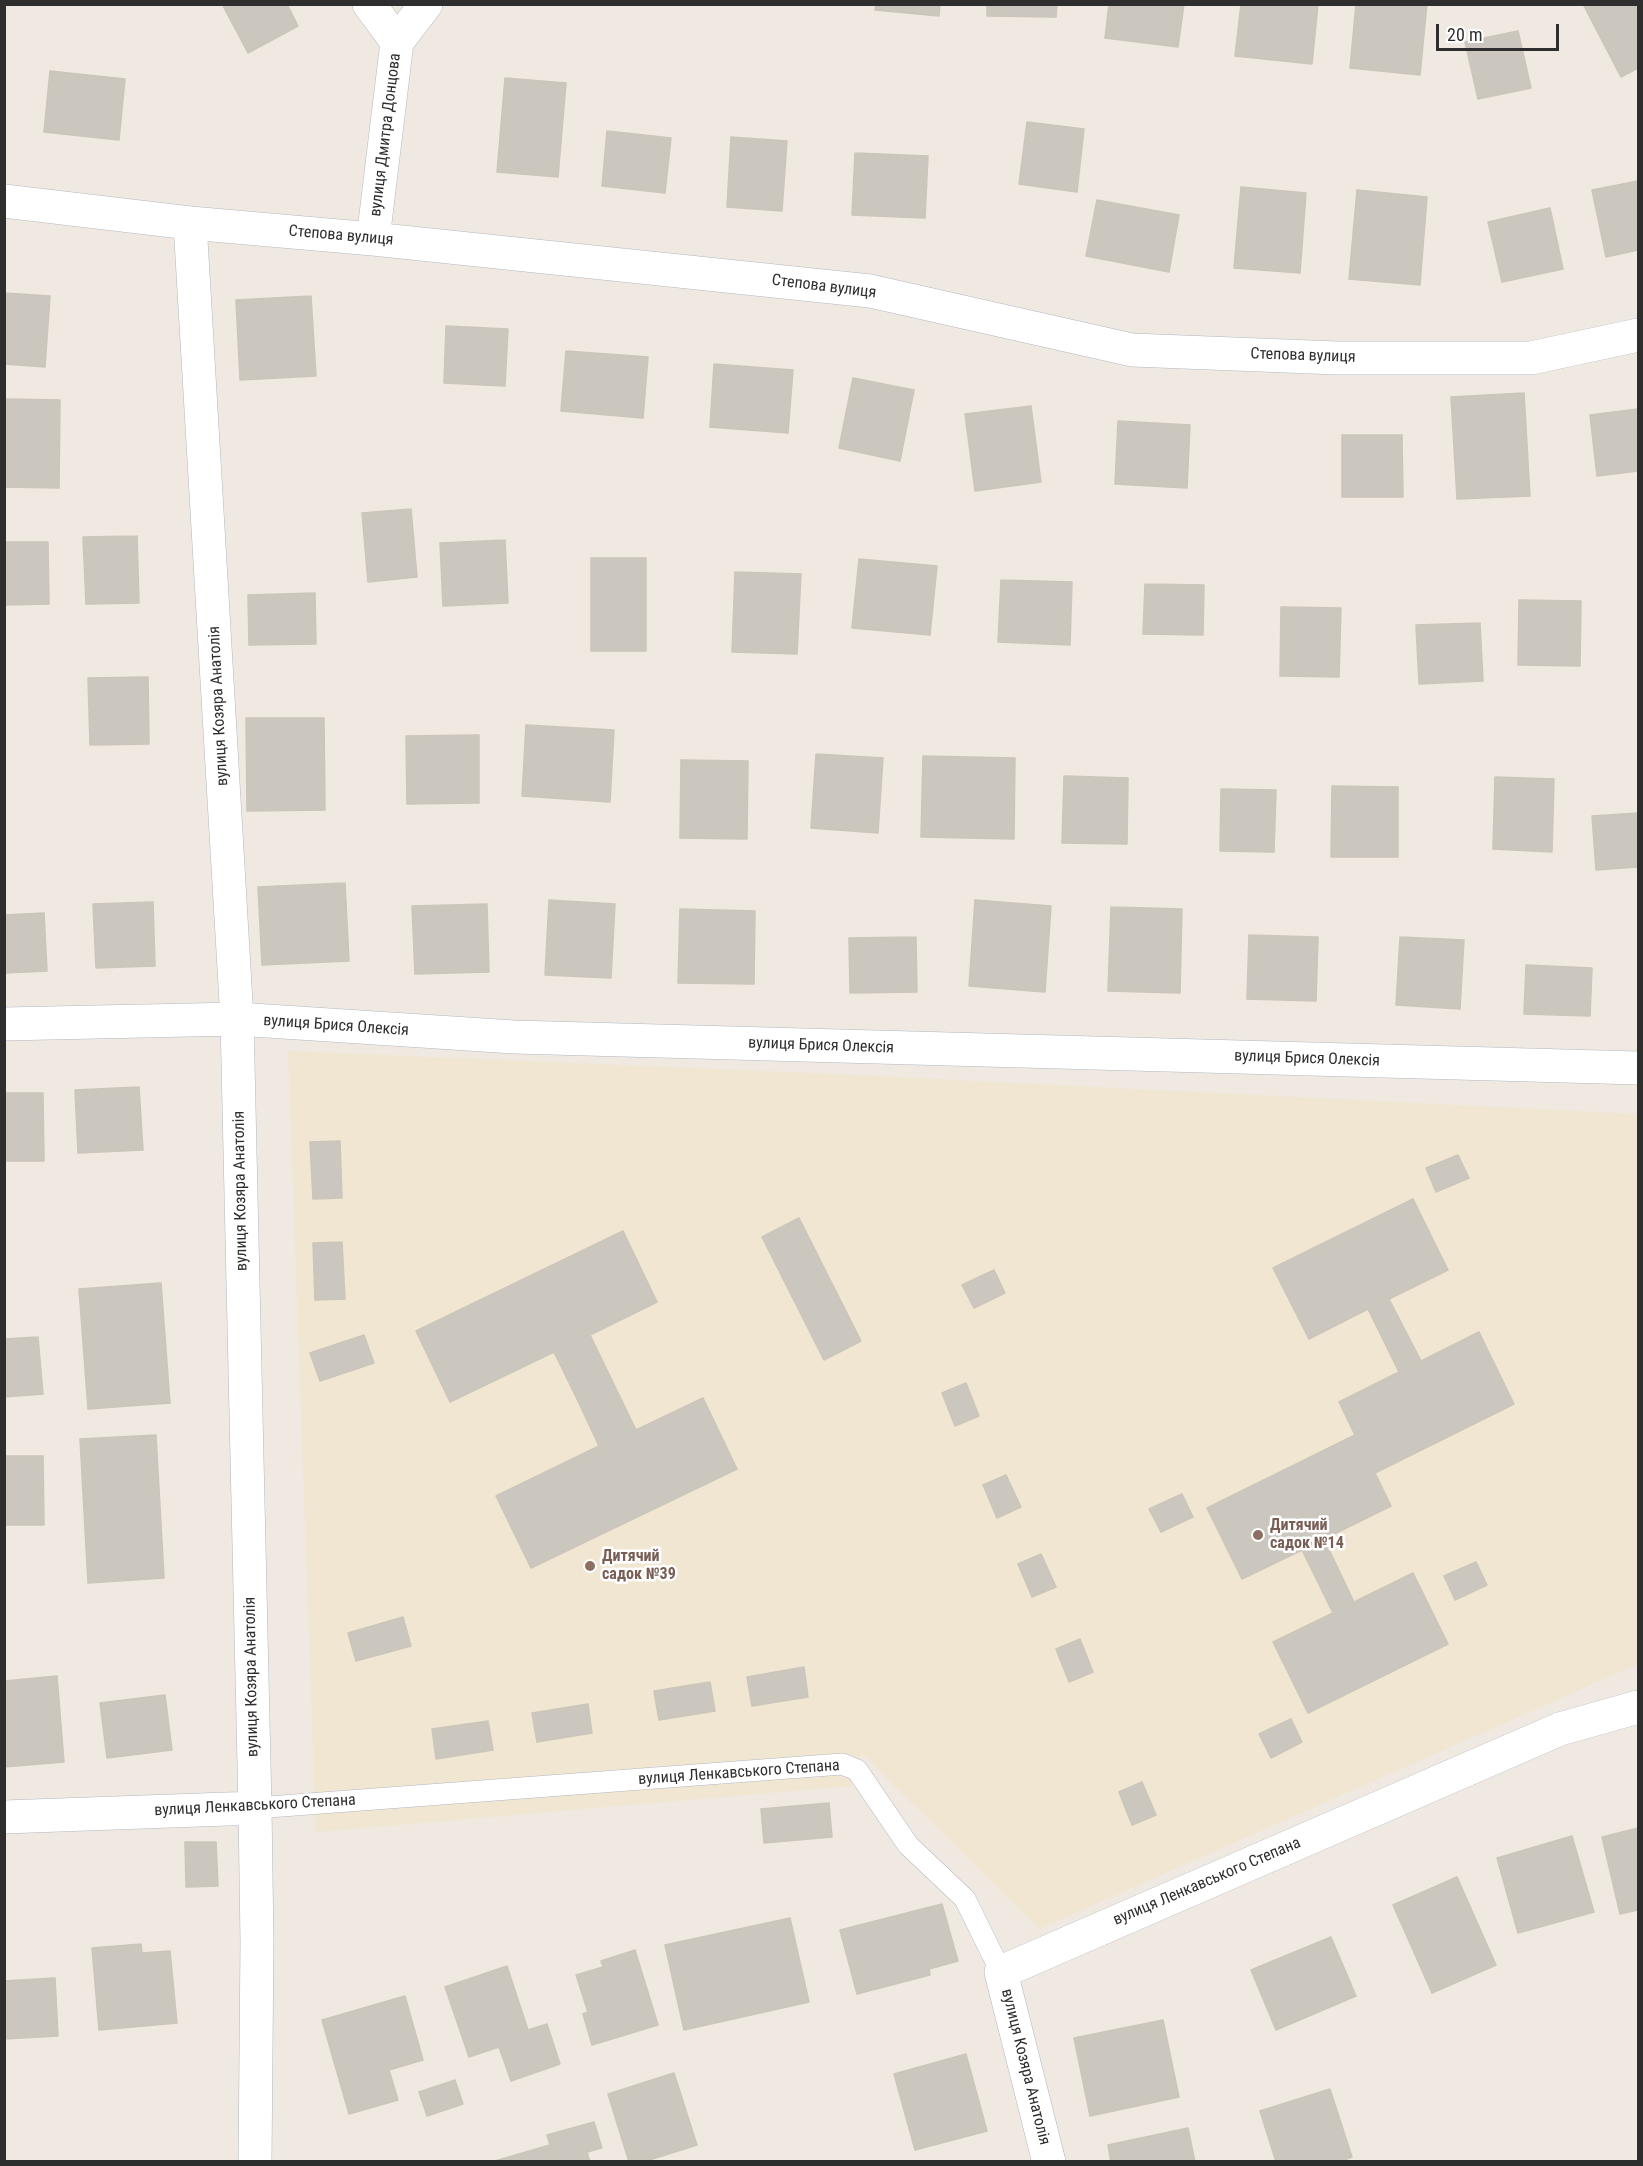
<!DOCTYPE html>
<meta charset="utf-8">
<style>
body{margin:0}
#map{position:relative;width:1643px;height:2166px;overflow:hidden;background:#efe9e1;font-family:"Roboto Condensed",sans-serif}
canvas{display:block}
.frame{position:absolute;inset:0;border:6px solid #2e2e2e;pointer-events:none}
.scale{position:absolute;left:1436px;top:24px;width:123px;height:27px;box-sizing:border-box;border:3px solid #2e2e2e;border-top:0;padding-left:8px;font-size:18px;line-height:21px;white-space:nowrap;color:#2e2e2e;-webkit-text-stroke:4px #fff;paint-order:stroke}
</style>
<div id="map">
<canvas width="1643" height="2166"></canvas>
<div class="frame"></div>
<div class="scale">20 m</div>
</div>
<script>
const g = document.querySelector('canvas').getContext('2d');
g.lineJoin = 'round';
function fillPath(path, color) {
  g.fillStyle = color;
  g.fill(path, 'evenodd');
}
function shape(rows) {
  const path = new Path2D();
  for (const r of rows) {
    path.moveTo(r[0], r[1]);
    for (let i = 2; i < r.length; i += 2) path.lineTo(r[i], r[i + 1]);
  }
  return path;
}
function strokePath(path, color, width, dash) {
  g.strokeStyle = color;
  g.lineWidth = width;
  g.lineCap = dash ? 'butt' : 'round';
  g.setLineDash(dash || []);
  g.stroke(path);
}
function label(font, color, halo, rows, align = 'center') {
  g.font = font + ' "Roboto Condensed",sans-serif';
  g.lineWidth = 5;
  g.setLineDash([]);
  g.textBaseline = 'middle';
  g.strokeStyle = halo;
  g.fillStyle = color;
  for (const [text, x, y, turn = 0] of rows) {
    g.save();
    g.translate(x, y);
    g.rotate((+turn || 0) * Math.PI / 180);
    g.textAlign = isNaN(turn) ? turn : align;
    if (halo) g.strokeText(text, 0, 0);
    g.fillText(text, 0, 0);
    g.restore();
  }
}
fillPath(shape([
 [288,1051,836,1074,1638,1114,1638,1664,1039,1929,862,1754,851,1786,316,1832]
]), '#f0e6d1');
const building = shape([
 [222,4,287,4,298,26,248,53,222,4],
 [876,4,940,4,939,16,875,10,876,4],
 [987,4,1057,4,1056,17,987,16,987,4],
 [1109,4,1184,4,1178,47,1105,38,1109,4],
 [1241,4,1318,4,1312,64,1235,56,1241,4],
 [1356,4,1427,4,1420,75,1350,68,1356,4],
 [1587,4,1638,4,1638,68,1621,77,1584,6,1587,4],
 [1518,31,1531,88,1478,99,1465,42,1518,31],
 [50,71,125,79,119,140,44,132,50,71],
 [505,78,566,83,558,177,497,172,505,78],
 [1027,122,1084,129,1077,192,1019,184,1027,122],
 [607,131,671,138,665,193,602,186,607,131],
 [731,137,787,141,782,211,727,207,731,137],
 [855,153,928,156,925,218,852,215,855,153],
 [1638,181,1638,250,1606,257,1592,190,1638,181],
 [1241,187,1306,193,1300,273,1234,268,1241,187],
 [1357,190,1427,197,1420,285,1349,279,1357,190],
 [1097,200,1179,215,1169,272,1086,256,1097,200],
 [1550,208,1563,269,1502,282,1488,222,1550,208],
 [4,293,50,296,45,367,4,364,4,293],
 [311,296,316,376,240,380,236,300,311,296],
 [446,326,508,329,505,386,444,383,446,326],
 [566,351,648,357,643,418,561,411,566,351],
 [714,364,793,370,788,433,710,427,714,364],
 [853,378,914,390,900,461,839,448,853,378],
 [1524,393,1530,496,1457,499,1451,397,1524,393],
 [4,399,60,400,59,488,4,487,4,399],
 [1031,406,1041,482,975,491,965,414,1031,406],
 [1638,409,1638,471,1597,476,1590,415,1638,409],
 [1118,421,1190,425,1187,488,1115,484,1118,421],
 [1342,435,1402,435,1403,497,1342,497,1342,435],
 [411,509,417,577,368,582,362,513,411,509],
 [137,536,139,603,86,604,83,537,137,536],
 [505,540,508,603,443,606,440,543,505,540],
 [4,542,48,542,49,604,4,605,4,542],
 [591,558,646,558,646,651,591,651,591,558],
 [859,559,937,566,930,635,852,628,859,559],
 [735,572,801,574,797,654,732,652,735,572],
 [1001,580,1072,582,1070,645,998,642,1001,580],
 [1145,584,1204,585,1203,635,1143,634,1145,584],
 [315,593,316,644,249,645,248,595,315,593],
 [1519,600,1581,601,1580,666,1518,665,1519,600],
 [1281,607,1341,608,1339,677,1280,676,1281,607],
 [1480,623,1483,681,1419,684,1416,625,1480,623],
 [148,677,149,744,90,745,88,678,148,677],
 [246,718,324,718,325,810,247,811,246,718],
 [526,725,614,730,610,802,522,796,526,725],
 [479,735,479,803,407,804,406,736,479,735],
 [816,754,883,758,878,833,811,828,816,754],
 [923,756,1015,758,1014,839,921,837,923,756],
 [681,760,748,761,747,839,680,838,681,760],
 [1064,776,1128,778,1127,844,1062,843,1064,776],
 [1495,777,1554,779,1552,852,1493,849,1495,777],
 [1332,786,1398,787,1398,857,1331,857,1332,786],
 [1221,789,1276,790,1274,852,1220,851,1221,789],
 [1638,813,1638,867,1596,870,1592,816,1638,813],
 [345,883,349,961,262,965,258,887,345,883],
 [549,900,615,904,611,978,545,975,549,900],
 [975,900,1051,906,1045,992,969,986,975,900],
 [153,902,155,966,96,968,93,904,153,902],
 [487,904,489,972,415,974,412,906,487,904],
 [1111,907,1182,909,1180,993,1108,991,1111,907],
 [680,909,755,911,754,984,678,983,680,909],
 [44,913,47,971,4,973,4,915,44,913],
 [1249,935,1318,937,1316,1001,1247,999,1249,935],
 [916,937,917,992,850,993,849,938,916,937],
 [1400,937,1464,940,1460,1009,1396,1005,1400,937],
 [1526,965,1592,968,1590,1016,1524,1014,1526,965],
 [139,1087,143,1150,78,1153,75,1090,139,1087],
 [4,1093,43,1093,44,1161,4,1161,4,1093],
 [340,1141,342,1198,313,1199,310,1142,340,1141],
 [1458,1155,1469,1178,1436,1192,1426,1168,1458,1155],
 [1413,1199,1448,1270,1389,1299,1421,1361,1479,1332,1514,1404,1375,1473,1391,1506,1324,1539,1354,1602,1413,1573,1448,1644,1308,1713,1273,1642,1333,1613,1302,1550,1242,1579,1207,1508,1355,1435,1339,1402,1399,1372,1368,1309,1309,1339,1273,1268,1413,1199],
 [799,1218,861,1341,824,1360,762,1237,799,1218],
 [623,1231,657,1302,590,1335,636,1430,703,1398,737,1469,531,1568,496,1496,599,1446,577,1399,554,1352,450,1402,416,1331,623,1231],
 [342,1242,345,1299,315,1300,313,1243,342,1242],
 [994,1270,1005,1293,974,1308,962,1285,994,1270],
 [161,1283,170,1403,88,1409,79,1289,161,1283],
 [364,1335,374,1363,320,1381,310,1353,364,1335],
 [38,1337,43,1394,4,1397,4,1339,38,1337],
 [966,1383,979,1416,955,1426,942,1393,966,1383],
 [156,1435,164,1578,88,1583,80,1439,156,1435],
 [4,1456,43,1456,44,1525,4,1525,4,1456],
 [1006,1475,1021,1507,997,1518,983,1485,1006,1475],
 [1182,1494,1193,1517,1161,1532,1149,1509,1182,1494],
 [1041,1554,1056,1587,1032,1597,1018,1564,1041,1554],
 [1476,1562,1487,1585,1455,1600,1444,1576,1476,1562],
 [403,1617,411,1646,356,1661,348,1633,403,1617],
 [1080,1639,1093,1672,1069,1682,1056,1649,1080,1639],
 [804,1667,808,1697,752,1706,747,1677,804,1667],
 [57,1676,64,1762,4,1767,4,1681,57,1676],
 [710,1682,715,1711,659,1720,654,1691,710,1682],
 [165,1695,172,1750,107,1758,100,1703,165,1695],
 [588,1704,592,1733,537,1742,532,1713,588,1704],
 [1291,1719,1302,1742,1271,1758,1259,1734,1291,1719],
 [488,1721,493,1750,436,1759,432,1729,488,1721],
 [1142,1782,1156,1815,1132,1825,1119,1792,1142,1782],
 [829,1803,832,1837,764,1843,761,1809,829,1803],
 [1638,1828,1638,1910,1620,1914,1602,1837,1638,1828],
 [1572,1836,1594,1912,1518,1933,1497,1858,1572,1836],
 [185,1842,216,1842,218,1886,186,1887,185,1842],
 [1457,1877,1496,1965,1432,1993,1393,1905,1457,1877],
 [942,1904,958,1961,929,1969,930,1975,857,1994,840,1930,942,1904],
 [790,1918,809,2002,684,2030,665,1945,790,1918],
 [1331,1937,1356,1996,1276,2030,1251,1970,1331,1937],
 [141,1944,142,1953,170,1951,177,2023,99,2030,92,1948,141,1944],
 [635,1950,658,2025,592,2045,583,2014,588,2012,576,1975,603,1967,601,1961,635,1950],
 [507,1966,528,2030,547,2024,560,2064,511,2081,499,2047,469,2057,445,1987,507,1966],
 [55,1978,58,2036,4,2039,4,1981,55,1978],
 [405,1996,423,2060,389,2070,398,2100,349,2114,322,2020,405,1996],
 [1163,2020,1179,2097,1090,2116,1074,2038,1163,2020],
 [966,2054,987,2131,915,2150,894,2074,966,2054],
 [674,2073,697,2145,643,2162,629,2162,608,2094,674,2073],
 [455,2080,463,2104,427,2116,419,2092,455,2080],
 [1330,2089,1352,2157,1339,2162,1276,2162,1260,2111,1330,2089],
 [594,2122,602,2148,587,2152,590,2162,555,2162,547,2135,594,2122],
 [1188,2128,1195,2162,1111,2162,1108,2145,1188,2128],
 [550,2145,555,2162,495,2162,495,2161,550,2145]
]);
fillPath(building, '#cbc7bf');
strokePath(building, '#cbc5ba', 1.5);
const service = shape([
 [255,1808,842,1764,857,1770,908,1845,965,1899,1001,1972]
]);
const minor = shape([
 [369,4,397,42],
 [4,201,190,223,373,239,870,291,1132,350,1337,358,1531,358,1638,335],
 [190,223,237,1019,255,1808,257,1942,255,2162],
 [373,239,397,42,426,4],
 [4,1024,237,1019,514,1037,1638,1068],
 [4,1817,255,1808],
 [1049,2162,1001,1972,1560,1729,1638,1707]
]);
strokePath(service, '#b4b7c1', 22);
strokePath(minor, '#b4b7c1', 34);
strokePath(service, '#fff', 21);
strokePath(minor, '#fff', 33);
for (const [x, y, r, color] of [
 [1258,1535,6,"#8d6e63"],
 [590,1566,6,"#8d6e63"]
]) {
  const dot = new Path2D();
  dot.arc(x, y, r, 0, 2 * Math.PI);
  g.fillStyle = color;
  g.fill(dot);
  strokePath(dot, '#fff', 2);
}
label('16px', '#2e2e2e', '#fff', [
 ["вулиця Дмитра Донцова",386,135,-83],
 ["Степова вулиця",341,236,5],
 ["Степова вулиця",824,287,7],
 ["Степова вулиця",1303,356,2],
 ["вулиця Козяра Анатолія",219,706,-93],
 ["вулиця Брися Олексія",336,1026,4],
 ["вулиця Брися Олексія",821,1046,2],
 ["вулиця Брися Олексія",1307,1059,2],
 ["вулиця Козяра Анатолія",241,1191,-91],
 ["вулиця Козяра Анатолія",252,1677,-91],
 ["вулиця Ленкавського Степана",739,1773,-4],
 ["вулиця Ленкавського Степана",255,1806,-3],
 ["вулиця Ленкавського Степана",1207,1882,-23],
 ["вулиця Козяра Анатолія",1025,2067,76]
]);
label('bold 16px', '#785e54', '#fff', [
 ["Дитячий",1270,1526],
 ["садок №14",1270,1544],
 ["Дитячий",602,1557],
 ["садок №39",602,1575]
], 'left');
</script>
